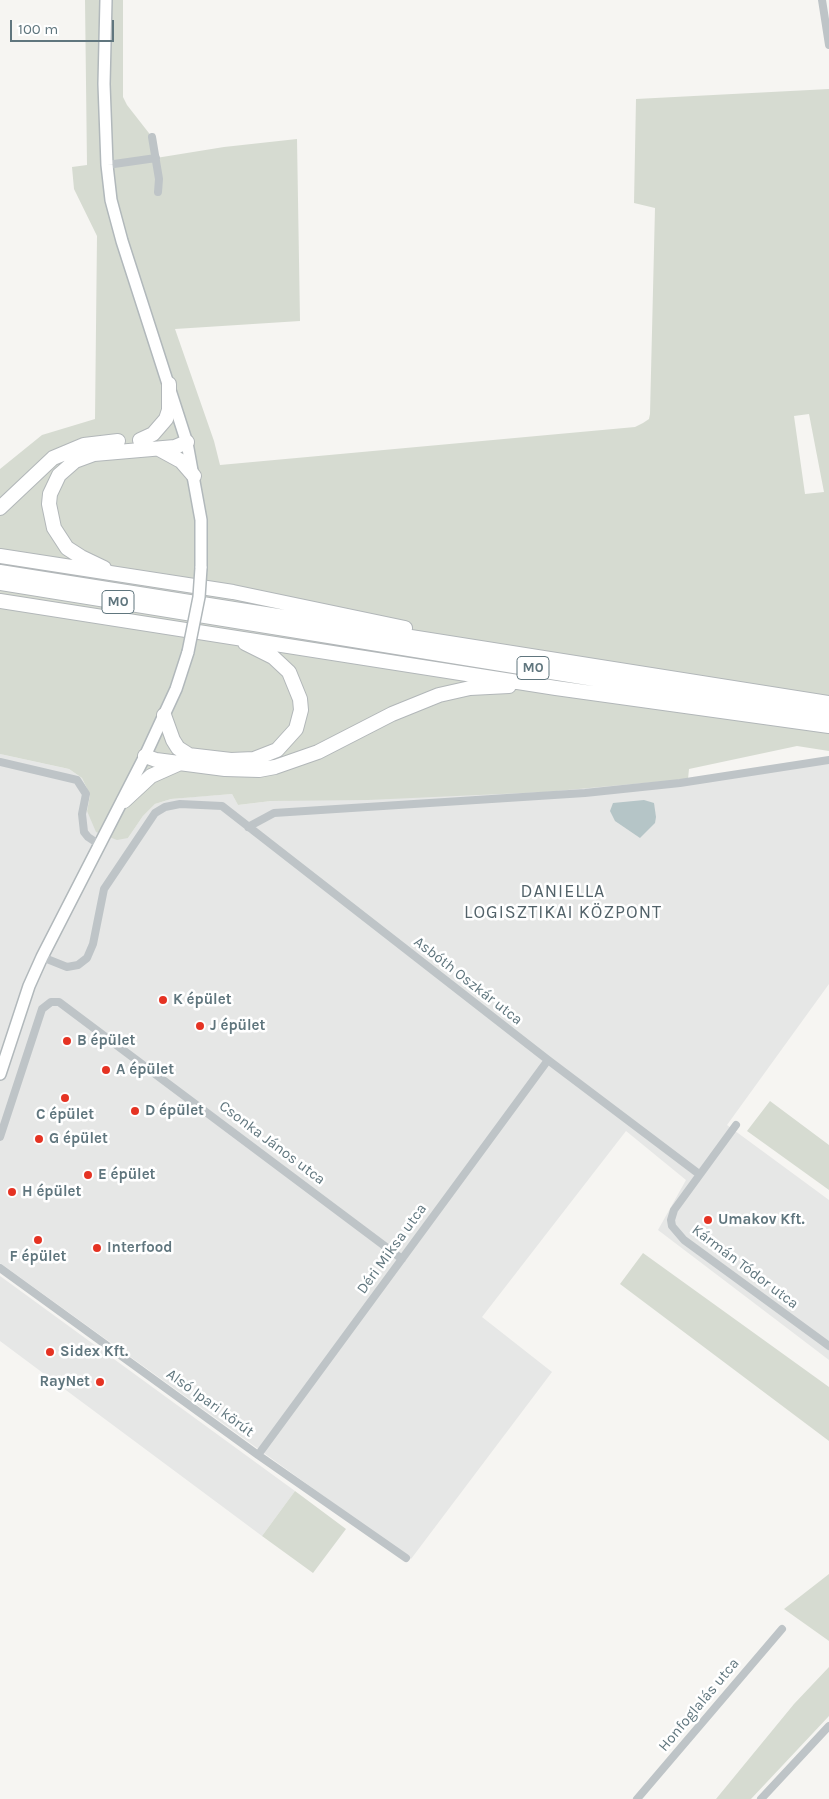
<!DOCTYPE html>
<meta charset="utf-8">
<style>
body{margin:0}
#map{position:relative;width:829px;height:1799px;overflow:hidden;background:#f6f5f2;font-family:Karla,sans-serif}
canvas{display:block}
.scale{position:absolute;left:10px;top:20px;width:104px;height:22px;box-sizing:border-box;border:2px solid #60767e;border-top:0;padding-left:6px;font-size:15px;line-height:18px;white-space:nowrap;color:#60767e;-webkit-text-stroke:4px #fff;paint-order:stroke}
</style>
<div id="map">
<canvas width="829" height="1799"></canvas>
<div class="scale">100 m</div>
</div>
<script>
const g = document.querySelector('canvas').getContext('2d');
g.lineJoin = 'round';
function fillPath(path, color) {
  g.fillStyle = color;
  g.fill(path, 'evenodd');
}
function shape(rows) {
  const path = new Path2D();
  for (const r of rows) {
    path.moveTo(r[0], r[1]);
    for (let i = 2; i < r.length; i += 2) path.lineTo(r[i], r[i + 1]);
  }
  return path;
}
function strokePath(path, color, width, dash) {
  g.strokeStyle = color;
  g.lineWidth = width;
  g.lineCap = dash ? 'butt' : 'round';
  g.setLineDash(dash || []);
  g.stroke(path);
}
function label(font, color, halo, rows, align = 'center') {
  g.font = font + ' Karla,sans-serif';
  g.lineWidth = 5;
  g.setLineDash([]);
  g.textBaseline = 'middle';
  g.strokeStyle = halo;
  g.fillStyle = color;
  for (const [text, x, y, turn = 0] of rows) {
    g.save();
    g.translate(x, y);
    g.rotate((+turn || 0) * Math.PI / 180);
    g.textAlign = isNaN(turn) ? turn : align;
    if (halo) g.strokeText(text, 0, 0);
    g.fillText(text, 0, 0);
    g.restore();
  }
}
fillPath(shape([
 [0,754,69,769,82,778,90,795,87,811,128,838,143,816,155,804,171,799,192,797,232,794,238,805,271,801,688,779,829,757,829,984,727,1125,829,1200,829,1360,658,1230,686,1180,626,1131,482,1317,552,1372,411,1559,0,1263],
 [0,1276,295,1491,262,1536,0,1341]
]), '#e6e7e6');
fillPath(shape([
 [85,0,123,0,123,97,127,105,152,137,156,158,224,147,297,139,300,321,175,329,214,441,220,465,635,427,643,423,649,419,650,414,655,208,634,203,636,99,829,89,829,751,797,746,689,769,688,779,545,792,368,800,271,801,238,805,232,794,171,799,155,804,143,816,128,838,117,840,96,832,87,811,90,795,82,778,69,769,0,754,0,469,42,435,95,419,97,236,74,189,72,167,87,165],
 [809,414,824,492,805,494,794,416],
 [770,1101,829,1145,829,1190,747,1131],
 [643,1253,829,1387,829,1441,620,1284],
 [295,1491,346,1529,313,1573,262,1536],
 [829,1574,829,1641,784,1609],
 [829,1667,829,1716,751,1799,716,1799,794,1704]
]), '#d6dbd1');
fillPath(shape([
 [644,800,654,803,656,817,655,823,640,838,615,821,610,811,613,803]
]), '#b5c5c7');
const secondary = shape([
 [106,0,104,84,107,165,111,200,122,241,187,443,201,520,201,568],
 [0,1074,29,986,42,957,145,756,176,689,188,652]
]);
const trunk = shape([
 [140,440,153,434,166,419,169,410,169,384],
 [159,449,181,461,194,476],
 [0,508,53,458,84,445,118,441],
 [0,556,233,592,405,628],
 [104,568,81,557,67,548,54,528,49,504,50,494,59,475,75,461,94,454,175,447,187,442],
 [0,572,829,703],
 [0,583,829,717],
 [0,601,556,688,829,726],
 [164,715,173,740,178,748,189,755],
 [188,755,231,760,254,759,277,750,296,729,301,710,300,699,289,672,273,657,245,643],
 [145,756,156,760,225,769,259,770,275,767,318,752,392,714,439,695,470,688,509,686],
 [124,801,151,776,178,764]
]);
strokePath(secondary, '#b1b8bb', 14);
strokePath(trunk, '#b2b7b9', 16);
strokePath(shape([
 [822,0,829,45],
 [152,137,159,179,158,192],
 [107,165,156,158],
 [0,762,77,780,86,794,82,814,84,832,88,837,100,845],
 [248,827,274,813,585,793,680,783,829,760],
 [42,957,67,967,78,965,87,958,93,944,104,889,155,813,165,807,180,804,222,806,548,1060,699,1174],
 [736,1125,674,1210,671,1220,672,1226,684,1240,829,1346],
 [0,1137,42,1009,51,1002,59,1002,402,1259],
 [0,1268,258,1455,406,1558],
 [258,1455,548,1060],
 [637,1799,782,1629],
 [761,1799,829,1726]
]), '#bec4c7', 8);
strokePath(secondary, '#fff', 11);
strokePath(trunk, '#fff', 14);
const secondaryBridge = shape([
 [188,652,199,597,201,568]
]);
strokePath(secondaryBridge, '#b1b8bb', 14, []);
strokePath(secondaryBridge, '#fff', 11);
for (const [x, y, r, color] of [
 [163,1000,5,"#e53323"],
 [200,1026,5,"#e53323"],
 [67,1041,5,"#e53323"],
 [106,1070,5,"#e53323"],
 [65,1098,5,"#e53323"],
 [135,1111,5,"#e53323"],
 [39,1139,5,"#e53323"],
 [88,1175,5,"#e53323"],
 [12,1192,5,"#e53323"],
 [708,1220,5,"#e53323"],
 [38,1240,5,"#e53323"],
 [97,1248,5,"#e53323"],
 [50,1352,5,"#e53323"],
 [100,1382,5,"#e53323"]
]) {
  const dot = new Path2D();
  dot.arc(x, y, r, 0, 2 * Math.PI);
  g.fillStyle = color;
  g.fill(dot);
  strokePath(dot, '#fff', 2);
}
for (const [x, y, w] of [
 [118,602,32],
 [533,668,32]
]) {
  const box = new Path2D();
  box.roundRect(x - w / 2, y - 11.5, w, 23, 4);
  g.fillStyle = '#fff';
  g.fill(box);
  strokePath(box, '#60767e', 1);
}
label('bold 14px', '#60767e', null, [
 ["M0",118,602],
 ["M0",533,668]
]);
label('15px', '#60767e', '#fff', [
 ["Asbóth Oszkár utca",468,981,38],
 ["Csonka János utca",272,1143,37],
 ["Déri Miksa utca",392,1249,-54],
 ["Kármán Tódor utca",745,1267,37],
 ["Alsó Ipari körút",210,1403,36],
 ["Honfoglalás utca",699,1705,-50]
]);
label('bold 15px', '#60767e', '#fff', [
 ["K épület",173,1000],
 ["J épület",210,1026],
 ["B épület",77,1041],
 ["A épület",116,1070],
 ["D épület",145,1111],
 ["C épület",65,1115,"center"],
 ["G épület",49,1139],
 ["E épület",98,1175],
 ["H épület",22,1192],
 ["Umakov Kft.",718,1220],
 ["Interfood",107,1248],
 ["F épület",38,1257,"center"],
 ["Sidex Kft.",60,1352],
 ["RayNet",90,1382,"right"]
], 'left');
g.letterSpacing = '1px';
label('18px', '#526269', '#fff', [
 ["DANIELLA",563,892],
 ["LOGISZTIKAI KÖZPONT",563,913]
]);
g.letterSpacing = '0px';
</script>
